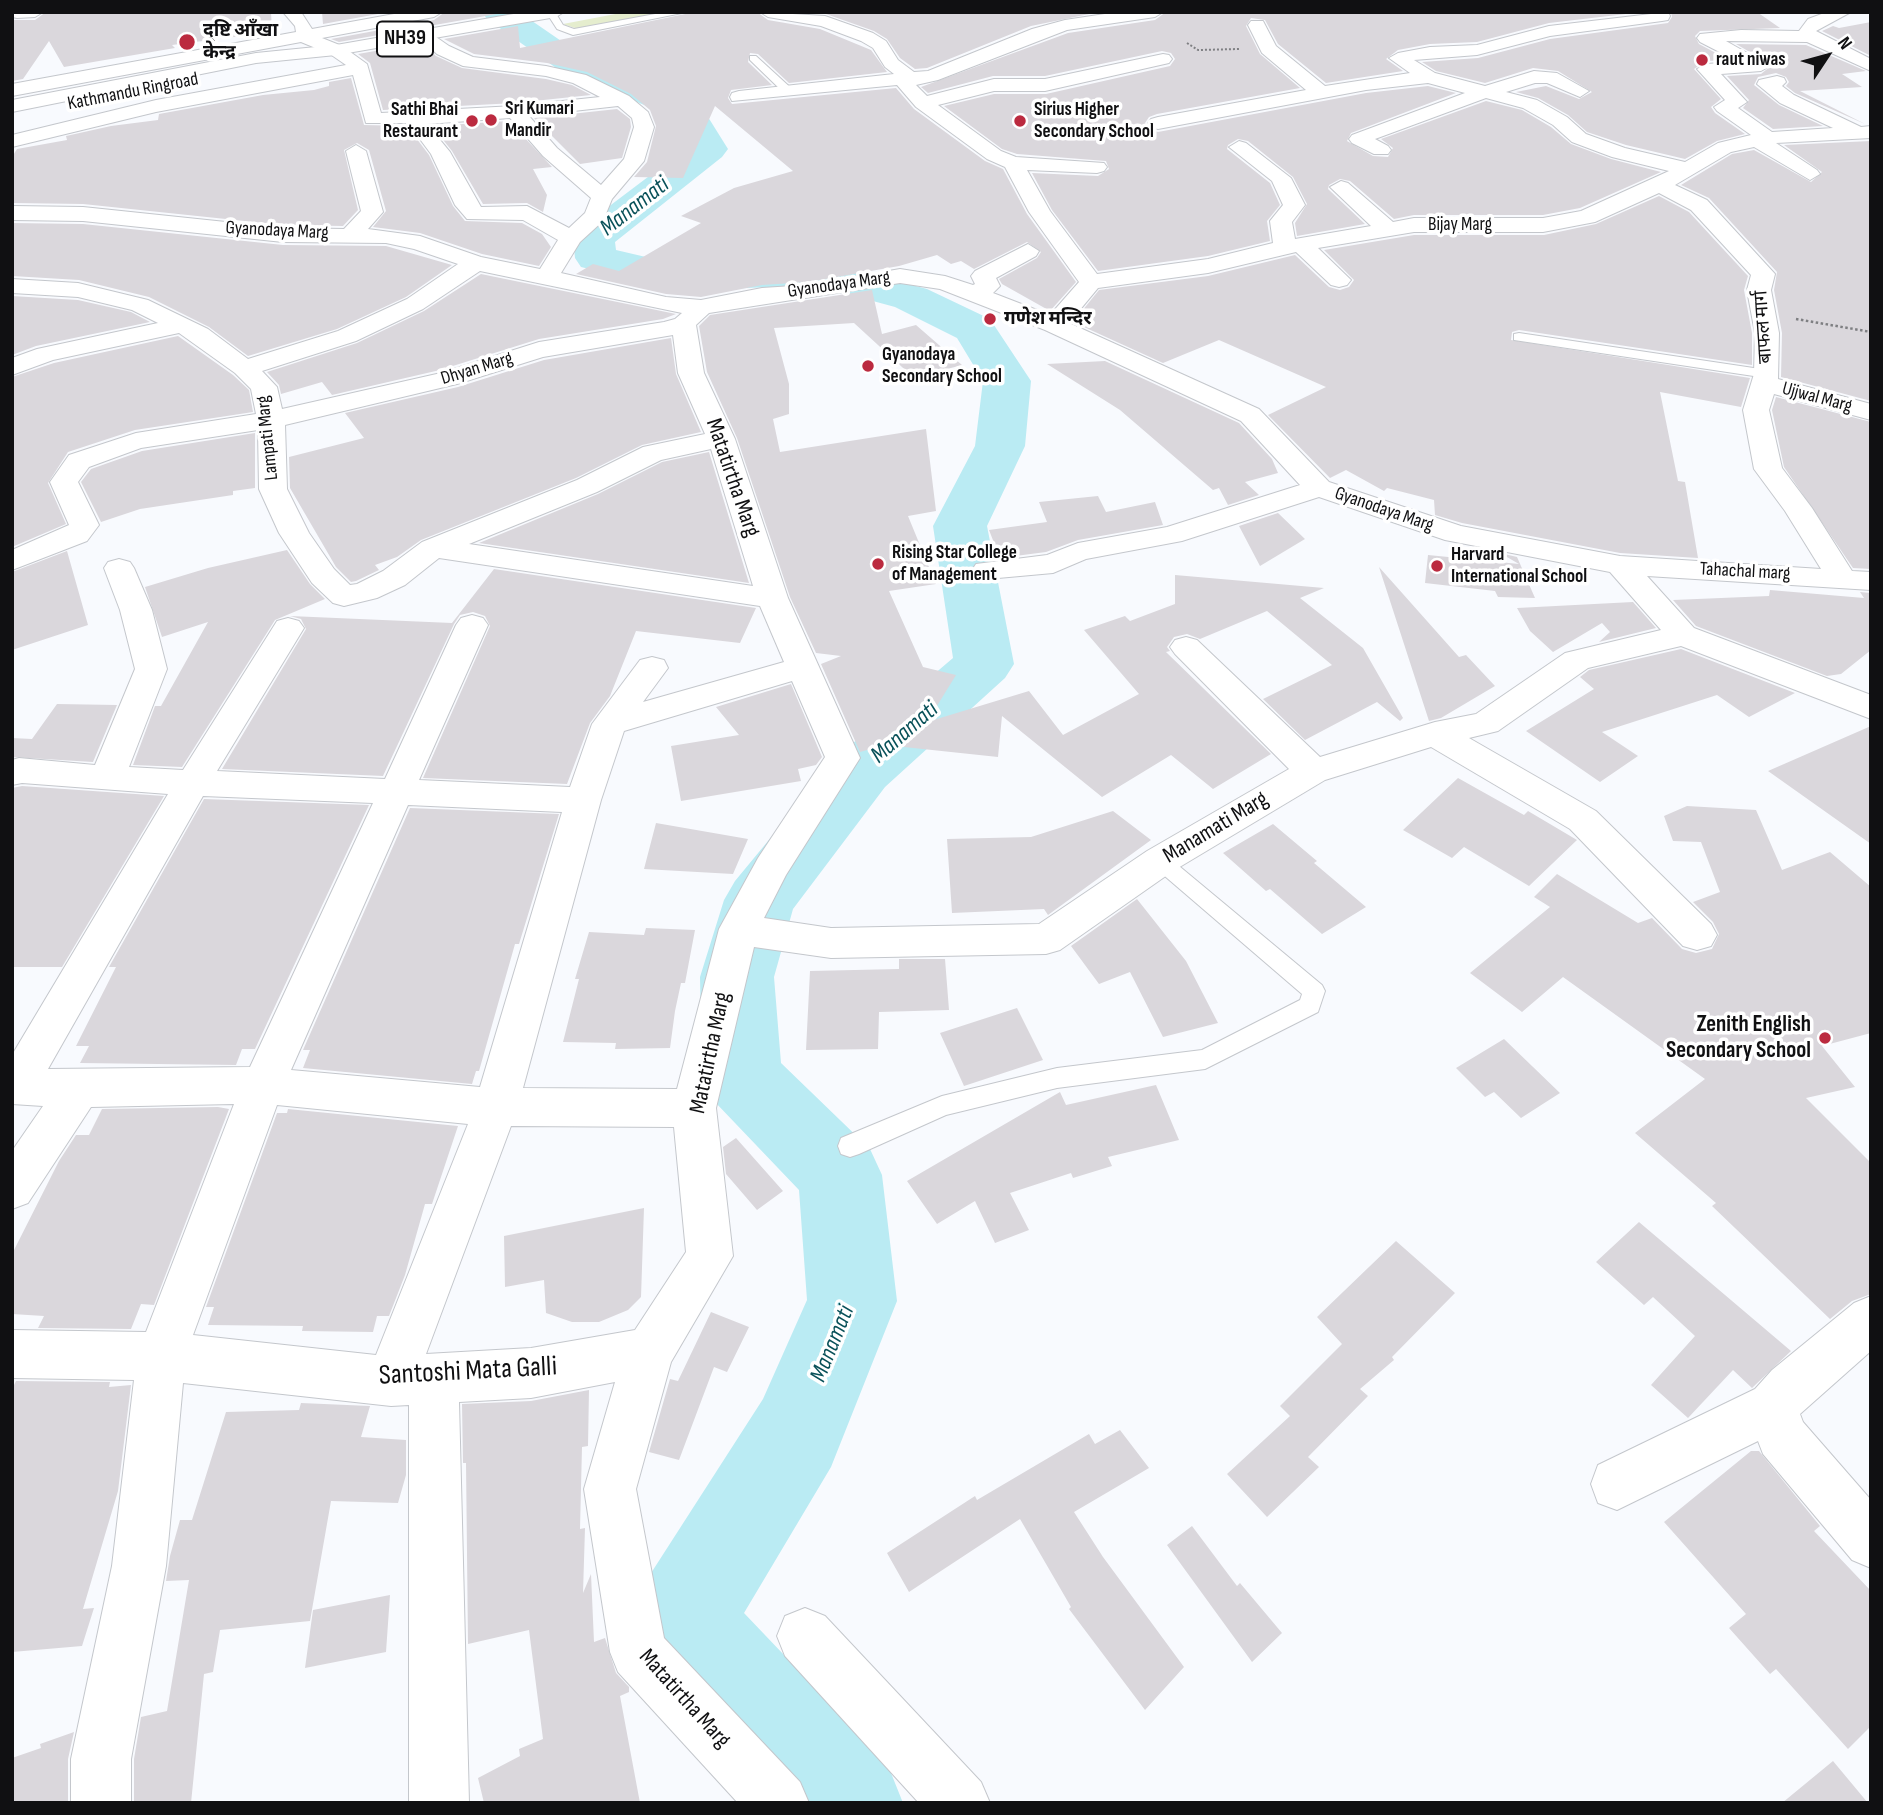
<!DOCTYPE html>
<meta charset="utf-8">
<style>
body{margin:0}
#map{position:relative;width:1883px;height:1815px;overflow:hidden;background:#f8fafe;font-family:"Sofia Sans Condensed",sans-serif}
canvas{display:block}
.frame{position:absolute;inset:0;border:14px solid #101012;pointer-events:none}
.north{position:absolute;left:1792px;top:21px;width:70px;height:70px;-webkit-text-stroke:5px #fff;paint-order:stroke;rotate:54deg;font-size:19px;font-weight:700;line-height:28px;text-align:center;color:#101012}
.north::after{content:'';display:block;margin:auto;width:24px;height:32px;background:#101012;clip-path:polygon(50% 0,100% 100%,50% 72%,0 100%)}
</style>
<div id="map">
<canvas width="1883" height="1815"></canvas>
<div class="frame"></div>
<div class="north">N</div>
</div>
<script>
const g = document.querySelector('canvas').getContext('2d');
g.lineJoin = 'round';
function fillPath(path, color) {
  g.fillStyle = color;
  g.fill(path, 'evenodd');
}
function shape(rows) {
  const path = new Path2D();
  for (const r of rows) {
    path.moveTo(r[0], r[1]);
    for (let i = 2; i < r.length; i += 2) path.lineTo(r[i], r[i + 1]);
  }
  return path;
}
function strokePath(path, color, width, dash) {
  g.strokeStyle = color;
  g.lineWidth = width;
  g.lineCap = dash ? 'butt' : 'round';
  g.setLineDash(dash || []);
  g.stroke(path);
}
function label(font, color, halo, rows, align = 'center') {
  g.font = font + ' "Sofia Sans Condensed","Noto Sans Devanagari",sans-serif';
  g.lineWidth = 7;
  g.setLineDash([]);
  g.textBaseline = 'middle';
  g.strokeStyle = halo;
  g.fillStyle = color;
  for (const [text, x, y, turn = 0] of rows) {
    g.save();
    g.translate(x, y);
    g.rotate((+turn || 0) * Math.PI / 180);
    g.textAlign = isNaN(turn) ? turn : align;
    if (halo) g.strokeText(text, 0, 0);
    g.fillText(text, 0, 0);
    g.restore();
  }
}
fillPath(shape([
 [626,12,670,12,578,29,563,24]
]), '#e5edce');
fillPath(shape([
 [482,12,519,12,583,56,698,101,728,149,722,157,615,242,616,250,680,265,815,259,927,289,990,319,1031,381,1025,446,987,526,1014,664,1005,678,885,787,793,909,774,977,781,1063,870,1149,882,1175,897,1301,831,1467,744,1613,887,1763,903,1803,772,1803,644,1658,629,1621,644,1584,763,1399,807,1300,799,1190,714,1101,702,1077,700,977,724,900,735,881,839,755,953,658,933,526,975,446,983,381,957,338,895,307,814,285,680,291,581,267,575,258,573,238,579,229,689,146,671,116,559,70,487,19,482,12]
]), '#baebf3');
fillPath(shape([
 [46,12,271,12,272,32,172,45,175,48,64,67,49,41,23,79,12,81,12,20,35,20],
 [322,12,389,12,323,24],
 [445,12,508,12,339,42,331,39,434,20],
 [695,12,757,12,768,20,820,29,871,50,887,72,789,83,758,54,750,53,748,62,772,85,731,90,728,98,732,104,896,88,914,109,985,161,1003,169,1027,214,1076,282,1050,311,1002,284,999,279,1037,258,1041,252,1027,242,974,269,961,261,951,264,937,255,899,266,809,282,762,285,701,297,666,294,576,274,593,264,619,271,701,223,681,216,734,188,793,171,715,106,683,178,634,177,647,162,656,126,650,110,631,94,587,72,547,63,474,54,444,39,518,26,520,48],
 [807,12,1099,12,1031,26,927,68,915,69,900,58,887,39,874,31,826,14],
 [1166,12,1643,12,1549,23,1477,42,1430,44,1398,50,1386,59,1403,71,1326,83,1278,44,1265,20,1251,18,1246,26,1260,54,1300,88,1157,114,1149,117,1145,123,1150,130,1158,132,1366,93,1428,86,1456,93,1351,133,1347,141,1373,156,1388,157,1393,148,1381,139,1486,101,1522,110,1551,127,1571,144,1611,159,1661,172,1580,208,1543,215,1414,215,1394,219,1350,181,1340,179,1329,185,1328,189,1365,224,1297,236,1295,223,1307,204,1293,177,1248,141,1238,139,1228,145,1227,149,1270,183,1280,205,1267,221,1270,241,1208,256,1098,271,1052,210,1032,173,1098,176,1109,169,1106,161,1017,154,1002,149,944,106,994,94,1046,94,1170,66,1175,59,1171,53,1162,51,1045,76,993,76,928,93,921,87,1068,33,1155,20],
 [1671,12,1757,12,1780,28,1700,31,1695,36,1699,44,1729,60,1706,61,1694,69,1721,99,1711,107,1715,113,1745,134,1717,141,1685,159,1626,145,1587,132,1568,115,1538,98,1516,92,1546,86,1579,99,1592,92,1558,71,1533,68,1485,83,1436,71,1422,62,1478,58,1550,39,1668,23,1672,17],
 [1871,22,1871,56,1822,31,1833,26,1839,28],
 [421,43,436,56,462,68,546,79,572,85,591,95,515,103,383,110,370,63,358,54],
 [1736,44,1806,45,1866,71,1842,74,1862,87,1800,91,1865,124,1795,93,1786,86,1789,82,1786,77,1776,73,1758,77,1754,85,1779,105,1823,126,1773,129,1743,108,1749,100,1727,76,1761,74,1772,65],
 [351,78,364,125,407,126,429,155,453,206,465,221,522,223,542,234,551,247,539,266,482,254,420,233,373,227,386,211,369,150,357,143,344,150,358,210,343,226,283,225,83,204,12,203,12,157,17,149,67,140,66,136,111,126,158,120,159,114,263,95,314,90,329,86,329,82],
 [617,109,630,119,631,127,622,158,580,164,534,118],
 [509,121,552,167,533,169,547,195,543,212,527,203,483,204,452,151,432,126],
 [1871,141,1871,401,1781,377,1782,333,1774,290,1777,272,1709,198,1681,185,1732,154,1754,150,1811,182,1822,172,1784,145],
 [1659,196,1689,212,1748,276,1744,290,1752,333,1752,365,1519,330,1512,332,1511,340,1750,378,1741,407,1660,392,1678,481,1685,482,1698,558,1620,553,1462,523,1435,515,1434,500,1387,488,1384,491,1346,470,1330,478,1268,415,1326,387,1219,340,1163,363,1073,322,1099,290,1208,276,1295,255,1329,287,1340,290,1349,287,1354,280,1324,250,1414,235,1544,235,1596,224],
 [12,223,83,224,283,245,386,246,452,265,406,297,337,329,248,356,209,327,149,297,79,280,12,276],
 [481,274,676,314,663,319,539,339,440,370,332,395,322,382,281,394,279,385,267,372,357,343,424,311],
 [872,290,882,334,916,325,962,365,914,378,854,323,774,328,789,384,789,414,773,419,780,452,926,429,936,511,908,516,936,584,889,591,923,667,956,675,927,722,1029,691,1063,735,1139,694,1084,630,1125,616,1130,621,1175,604,1175,575,1324,588,1300,598,1363,648,1403,718,1400,721,1377,702,1305,740,1263,699,1332,665,1267,611,1200,639,1187,634,1174,637,1167,647,1170,651,1166,652,1271,754,1213,789,1171,755,1102,797,1002,716,998,757,885,745,860,752,821,664,841,656,816,653,790,597,737,438,707,372,699,326,710,315],
 [12,296,78,300,131,312,150,322,36,346,12,355],
 [178,336,233,375,249,390,253,412,135,430,68,452,48,483,66,524,12,547,12,377,54,363],
 [671,338,676,374,701,432,642,445,576,478,421,540,397,557,375,565,379,570,356,581,351,582,336,567,290,488,289,457,364,438,345,413,458,387,544,360],
 [1105,361,1239,423,1272,459,1278,473,1245,482,1259,495,1228,505,1219,488,1213,490,1120,410,1047,364],
 [1776,397,1871,422,1871,569,1853,568,1784,467,1772,410],
 [255,433,255,488,233,491,233,495,140,509,101,522,81,482,91,469,142,451],
 [709,452,749,583,479,543,598,494,662,462],
 [1098,496,1106,512,1155,502,1163,525,1078,540,1046,552,1000,558,989,530,1047,522,1039,502],
 [1278,513,1305,539,1260,566,1239,526],
 [287,550,310,584,325,599,275,620,182,767,133,765,155,706,161,706,208,622,162,637,145,587,208,568],
 [67,551,88,625,12,650,12,572],
 [1500,553,1517,557,1535,598,1498,597,1495,591,1425,583,1428,555,1519,564],
 [1379,567,1459,657,1466,655,1495,686,1441,718,1429,721],
 [494,569,756,608,740,643,636,631,610,696,590,723,567,784,423,778,490,626,485,616,473,612,460,615,454,624,383,776,222,769,306,629,301,619,290,616,452,623],
 [1770,590,1864,598,1860,592,1871,593,1871,650,1841,674,1827,676,1696,626,1673,600,1769,596],
 [1633,602,1656,628,1599,642,1610,632,1602,623,1553,652,1530,631,1517,608],
 [1681,649,1795,693,1749,717,1717,695,1602,732,1638,756,1600,782,1526,731,1594,689,1580,677,1589,670],
 [791,684,822,757,816,765,798,769,801,781,681,801,671,746,739,735,716,707],
 [57,704,117,705,93,762,12,757,12,738,32,739],
 [1871,726,1871,844,1768,771],
 [1458,778,1524,815,1528,811,1577,840,1529,886,1464,847,1452,858,1403,830],
 [22,786,164,796,62,967,12,967,12,788],
 [204,799,369,805,255,1049,242,1049,236,1065,80,1063,89,1046,76,1046,116,967,109,967],
 [1687,806,1756,810,1782,870,1830,852,1871,887,1871,1033,1822,1046,1855,1087,1806,1098,1871,1163,1871,1294,1852,1301,1830,1319,1712,1206,1716,1203,1635,1133,1705,1079,1563,977,1522,1012,1470,973,1550,907,1534,897,1557,874,1638,923,1652,918,1682,949,1696,953,1712,949,1719,934,1713,922,1693,902,1720,892,1701,842,1673,841,1664,816],
 [410,808,559,814,519,944,515,944,479,1071,476,1071,472,1084,303,1068,310,1050,303,1050],
 [1113,811,1151,840,1048,915,1044,909,952,913,947,839,1031,837],
 [656,823,748,839,733,874,644,869],
 [1273,824,1317,861,1314,863,1366,907,1322,934,1270,889,1266,891,1223,853],
 [1137,899,1186,961,1218,1023,1163,1037,1130,972,1099,984,1071,946],
 [646,928,695,930,685,983,681,983,675,1011,670,1048,615,1049,616,1043,563,1042,579,979,575,979,589,932,644,935],
 [899,959,945,959,949,1010,879,1012,878,1049,806,1050,810,971,899,969],
 [1017,1008,1043,1060,964,1086,940,1033],
 [1504,1039,1560,1093,1521,1118,1494,1092,1485,1097,1456,1068],
 [1156,1085,1179,1140,1108,1157,1112,1166,1073,1178,1071,1173,1010,1193,1029,1230,995,1243,975,1201,937,1224,907,1181,1060,1092,1066,1105],
 [218,1107,229,1109,154,1305,141,1304,131,1329,38,1328,44,1316,12,1314,12,1254,59,1161,76,1135,89,1135,102,1109],
 [288,1109,458,1126,432,1204,425,1204,405,1275,389,1316,377,1316,373,1332,302,1331,303,1326,208,1325,214,1307,206,1307,277,1113,287,1113],
 [736,1138,783,1191,757,1210,726,1174,723,1147],
 [644,1208,641,1297,628,1310,599,1322,572,1322,546,1313,544,1280,505,1287,504,1236],
 [1639,1222,1791,1351,1752,1388,1733,1370,1688,1418,1651,1385,1695,1336,1653,1297,1644,1305,1596,1262],
 [1396,1241,1455,1293,1392,1357,1394,1360,1360,1389,1368,1396,1308,1457,1319,1467,1267,1517,1227,1474,1290,1416,1280,1406,1342,1344,1317,1317],
 [711,1312,749,1327,727,1372,714,1367,679,1460,649,1452,670,1379,678,1381],
 [16,1381,110,1382,109,1387,131,1385,118,1491,83,1609,94,1608,82,1646,12,1652,12,1389],
 [589,1390,588,1446,582,1447,580,1529,585,1528,583,1593,591,1574,594,1642,605,1638,616,1673,629,1687,629,1692,620,1696,640,1803,484,1803,478,1778,520,1756,519,1749,543,1739,529,1630,468,1644,466,1463,463,1463,462,1404,531,1401],
 [301,1403,370,1406,361,1437,406,1440,406,1475,398,1503,331,1501,310,1621,220,1630,213,1672,204,1674,191,1803,134,1803,134,1759,141,1717,167,1711,189,1580,166,1581,170,1556,180,1520,192,1520,226,1412,299,1410],
 [1120,1430,1149,1468,1074,1512,1103,1557,1184,1667,1145,1710,1069,1609,1071,1607,1020,1519,909,1592,887,1553,975,1496,977,1500,1089,1434,1095,1444],
 [1751,1451,1759,1451,1820,1526,1814,1531,1871,1591,1871,1726,1848,1749,1776,1669,1770,1674,1729,1628,1746,1614,1664,1522],
 [1192,1526,1237,1586,1240,1583,1282,1633,1252,1662,1167,1545],
 [390,1595,386,1652,305,1668,313,1610],
 [74,1732,68,1759,68,1803,12,1803,12,1758,41,1748,40,1744],
 [1833,1761,1868,1803,1782,1803]
]), '#dad7dc');
const lane = shape([
 [546,12,555,12,563,25,574,29,666,12,687,12,573,35,557,29,546,12],
 [750,56,756,56,792,89,792,93,784,93,750,60,750,56],
 [1519,333,1767,370,1774,374,1767,378,1514,340,1514,334,1519,333],
 [1160,853,1167,856,1322,985,1325,991,1318,1012,1205,1069,1057,1088,946,1115,859,1154,850,1157,841,1154,838,1146,841,1138,942,1096,1057,1068,1202,1050,1300,1000,1302,994,1153,866,1150,861,1153,856,1160,853]
]);
const street = shape([
 [12,12,43,12,35,17,17,18,12,17,12,12],
 [283,12,301,12,312,29,405,12,442,12,434,17,322,38,342,46,367,64,381,113,515,106,600,97,573,83,546,76,463,66,437,54,420,39,417,35,420,31,426,30,449,46,473,57,546,66,586,75,629,96,648,112,654,127,644,161,612,199,603,221,580,242,561,273,666,297,701,300,762,288,809,285,900,269,945,276,973,285,975,284,971,276,975,271,1028,244,1039,251,1036,256,996,278,1000,286,993,293,1050,315,1079,282,1029,212,1005,167,987,159,916,107,897,85,732,101,730,97,732,93,739,91,894,74,885,67,873,48,861,41,821,26,768,17,760,12,825,16,873,33,886,41,898,60,914,72,928,71,1032,29,1065,20,1118,12,1163,12,1155,17,1067,30,938,80,916,85,927,96,994,79,1045,79,1163,54,1169,55,1172,59,1169,63,1045,91,994,91,938,105,1001,151,1016,157,1104,163,1107,167,1104,171,1097,173,1027,170,1050,211,1097,274,1208,259,1273,243,1270,221,1283,205,1272,181,1229,147,1239,141,1246,143,1291,178,1305,205,1292,222,1295,239,1371,226,1330,187,1341,181,1348,183,1393,222,1414,218,1543,218,1581,211,1669,171,1612,157,1572,142,1553,125,1523,108,1486,98,1375,139,1388,146,1391,150,1388,154,1374,154,1352,143,1349,139,1352,135,1465,93,1428,83,1366,90,1158,129,1151,127,1148,123,1151,119,1158,117,1306,90,1262,53,1248,25,1251,21,1263,21,1276,46,1325,86,1410,73,1389,58,1398,53,1430,47,1477,45,1549,26,1668,12,1670,16,1668,20,1662,21,1550,36,1477,55,1414,60,1435,73,1485,86,1534,71,1557,73,1589,91,1580,97,1547,83,1535,83,1506,92,1537,100,1567,117,1586,134,1625,148,1685,162,1718,143,1751,135,1717,111,1714,107,1725,100,1697,69,1706,64,1739,62,1700,42,1697,38,1700,34,1741,30,1799,31,1808,19,1827,12,1851,12,1816,31,1871,59,1871,71,1807,42,1726,41,1770,66,1761,71,1721,74,1747,102,1738,108,1772,132,1833,128,1780,103,1757,84,1759,80,1777,76,1784,78,1786,82,1782,86,1794,95,1861,127,1871,126,1871,138,1776,143,1817,170,1820,174,1810,180,1754,147,1731,152,1675,185,1707,200,1775,274,1771,290,1779,333,1778,379,1871,404,1871,420,1774,394,1769,410,1782,468,1812,508,1852,571,1871,572,1871,590,1647,576,1694,628,1871,695,1871,719,1681,646,1588,668,1498,731,1469,738,1596,811,1711,924,1717,935,1711,946,1697,950,1683,946,1570,829,1431,747,1325,780,1173,871,1060,950,1046,954,831,958,754,947,716,1108,733,1256,671,1362,636,1489,664,1638,800,1782,809,1803,738,1803,618,1672,610,1652,584,1489,615,1382,531,1398,459,1402,469,1803,409,1803,409,1405,391,1406,183,1383,166,1566,131,1759,131,1803,71,1803,71,1759,112,1566,134,1380,12,1378,12,1330,146,1332,234,1104,91,1107,28,1203,12,1209,12,1151,43,1106,12,1104,12,1055,168,794,22,783,12,785,12,760,19,758,95,765,135,669,120,610,104,568,108,562,119,559,130,562,134,568,152,610,167,669,129,767,183,770,277,621,288,618,299,621,304,628,217,771,385,779,456,625,461,618,472,615,483,618,488,625,419,780,570,787,592,724,640,660,652,657,664,660,668,668,643,702,784,662,760,606,439,558,405,585,377,598,344,606,333,603,312,583,279,533,259,489,258,430,141,448,89,467,78,482,99,525,87,541,12,570,12,550,69,525,50,482,69,455,136,433,256,414,251,389,235,373,179,333,53,360,12,375,12,358,37,349,158,323,132,310,78,297,12,293,12,279,78,283,148,300,208,329,248,359,338,331,407,299,458,264,414,249,386,243,283,242,83,221,12,220,12,206,83,207,283,228,344,229,361,211,346,151,356,145,366,151,383,212,368,229,420,236,481,257,540,269,558,240,523,220,467,219,455,205,431,154,408,123,366,123,353,75,156,112,12,147,12,135,156,100,346,65,330,54,301,42,12,96,12,84,296,32,295,26,283,12],
 [618,106,632,118,634,127,624,159,601,185,557,148,529,116,618,106],
 [510,118,543,156,591,198,585,213,569,228,527,206,481,207,450,152,427,124,510,118],
 [1659,193,1691,210,1751,275,1747,290,1755,333,1754,374,1743,410,1754,469,1785,511,1821,569,1620,556,1461,526,1329,482,1259,409,1069,323,1098,288,1208,273,1296,252,1331,285,1339,287,1347,285,1351,280,1318,248,1414,232,1543,232,1595,222,1659,193],
 [480,271,682,313,675,319,664,322,539,342,441,373,282,409,277,387,262,371,356,341,423,309,480,271],
 [900,283,940,289,1045,330,1241,421,1300,485,1167,527,1078,543,1047,555,976,564,972,570,976,576,987,579,1053,573,1086,559,1182,541,1319,497,1445,540,1610,572,1661,630,1565,653,1476,714,1435,722,1320,757,1197,640,1186,637,1175,640,1170,647,1175,654,1289,769,1147,851,1039,924,831,928,764,918,786,875,860,758,788,598,735,439,704,373,696,325,709,313,900,283],
 [673,335,678,373,705,434,643,447,577,480,422,542,383,571,357,584,350,585,334,569,309,533,287,489,285,425,457,384,543,357,673,335],
 [711,449,753,586,469,544,597,492,661,460,711,449],
 [792,681,825,757,758,858,719,929,677,1089,523,1088,601,800,624,731,792,681],
 [203,796,373,803,250,1067,48,1069,203,796],
 [408,805,562,812,480,1087,291,1070,408,805],
 [277,1105,468,1124,376,1355,193,1335,277,1105],
 [511,1126,674,1127,686,1252,635,1330,531,1348,426,1354,511,1126],
 [1871,1296,1871,1351,1800,1414,1803,1422,1871,1500,1871,1568,1852,1560,1763,1454,1758,1441,1617,1510,1598,1503,1591,1484,1598,1465,1755,1389,1772,1370,1854,1303,1871,1296],
 [805,1608,825,1616,981,1782,990,1803,919,1803,785,1656,777,1636,785,1616,805,1608]
]);
const highway = shape([
 [525,12,564,12,556,17,336,55,256,63,12,112,12,100,256,53,336,45,525,12]
]);
strokePath(lane, '#c4c7cc', 2);
strokePath(street, '#c4c7cc', 2);
strokePath(highway, '#c4c7cc', 2);
strokePath(shape([
 [1187,43,1198,50,1239,49]
]), '#7e7f82', 2, [2, 2]);
strokePath(shape([
 [1796,319,1871,332]
]), '#7e7f82', 2.5, [2.5, 2.5]);
fillPath(lane, '#fff');
fillPath(street, '#fff');
fillPath(highway, '#fff');
for (const [x, y, r, color] of [
 [187,42,9,"#bb2a3f"],
 [1702,60,7,"#bb2a3f"],
 [491,120,7,"#bb2a3f"],
 [472,121,7,"#bb2a3f"],
 [1020,121,7,"#bb2a3f"],
 [990,319,7,"#bb2a3f"],
 [868,366,7,"#bb2a3f"],
 [878,564,7,"#bb2a3f"],
 [1437,566,7,"#bb2a3f"],
 [1825,1038,7,"#bb2a3f"]
]) {
  const dot = new Path2D();
  dot.arc(x, y, r, 0, 2 * Math.PI);
  g.fillStyle = color;
  g.fill(dot);
  strokePath(dot, '#fff', 2.5);
}
label('bold 19px', '#101012', '#fff', [
 ["द्ष्टि आँखा",203,31],
 ["केन्द्र",203,53],
 ["raut niwas",1716,60],
 ["Sri Kumari",505,109],
 ["Mandir",505,131],
 ["Sathi Bhai",458,110,"right"],
 ["Restaurant",458,132,"right"],
 ["Sirius Higher",1034,110],
 ["Secondary School",1034,132],
 ["गणेश मन्दिर",1004,319],
 ["Gyanodaya",882,355],
 ["Secondary School",882,377],
 ["Rising Star College",892,553],
 ["of Management",892,575],
 ["Harvard",1451,555],
 ["International School",1451,577]
], 'left');
label('19px', '#101012', '#fff', [
 ["Kathmandu Ringroad",133,92,-11],
 ["Bijay Marg",1460,225],
 ["Gyanodaya Marg",277,231,3],
 ["Gyanodaya Marg",839,285,-8],
 ["बाफल मार्ग",1764,327,-94],
 ["Dhyan Marg",477,369,-17],
 ["Ujjwal Marg",1817,398,15],
 ["Lampati Marg",268,438,-96],
 ["Gyanodaya Marg",1384,510,19],
 ["Tahachal marg",1745,572,3]
]);
for (const [x, y, w] of [
 [405,39,56]
]) {
  const box = new Path2D();
  box.roundRect(x - w / 2, y - 17.5, w, 35, 5);
  g.fillStyle = '#fff';
  g.fill(box);
  strokePath(box, '#101012', 2);
}
label('bold 21px', '#101012', null, [
 ["NH39",405,39]
]);
label('23px', '#101012', '#fff', [
 ["Matatirtha Marg",732,478,71],
 ["Manamati Marg",1216,828,-31],
 ["Matatirtha Marg",711,1053,-78],
 ["Matatirtha Marg",684,1699,48]
]);
label('bold 23px', '#101012', '#fff', [
 ["Zenith English",1811,1025],
 ["Secondary School",1811,1051]
], 'right');
label('italic 24px', '#095159', '#fff', [
 ["Manamati",635,207,-38],
 ["Manamati",905,733,-41],
 ["Manamati",833,1344,-68]
]);
label('28px', '#101012', '#fff', [
 ["Santoshi Mata Galli",468,1372,-3]
]);
</script>
